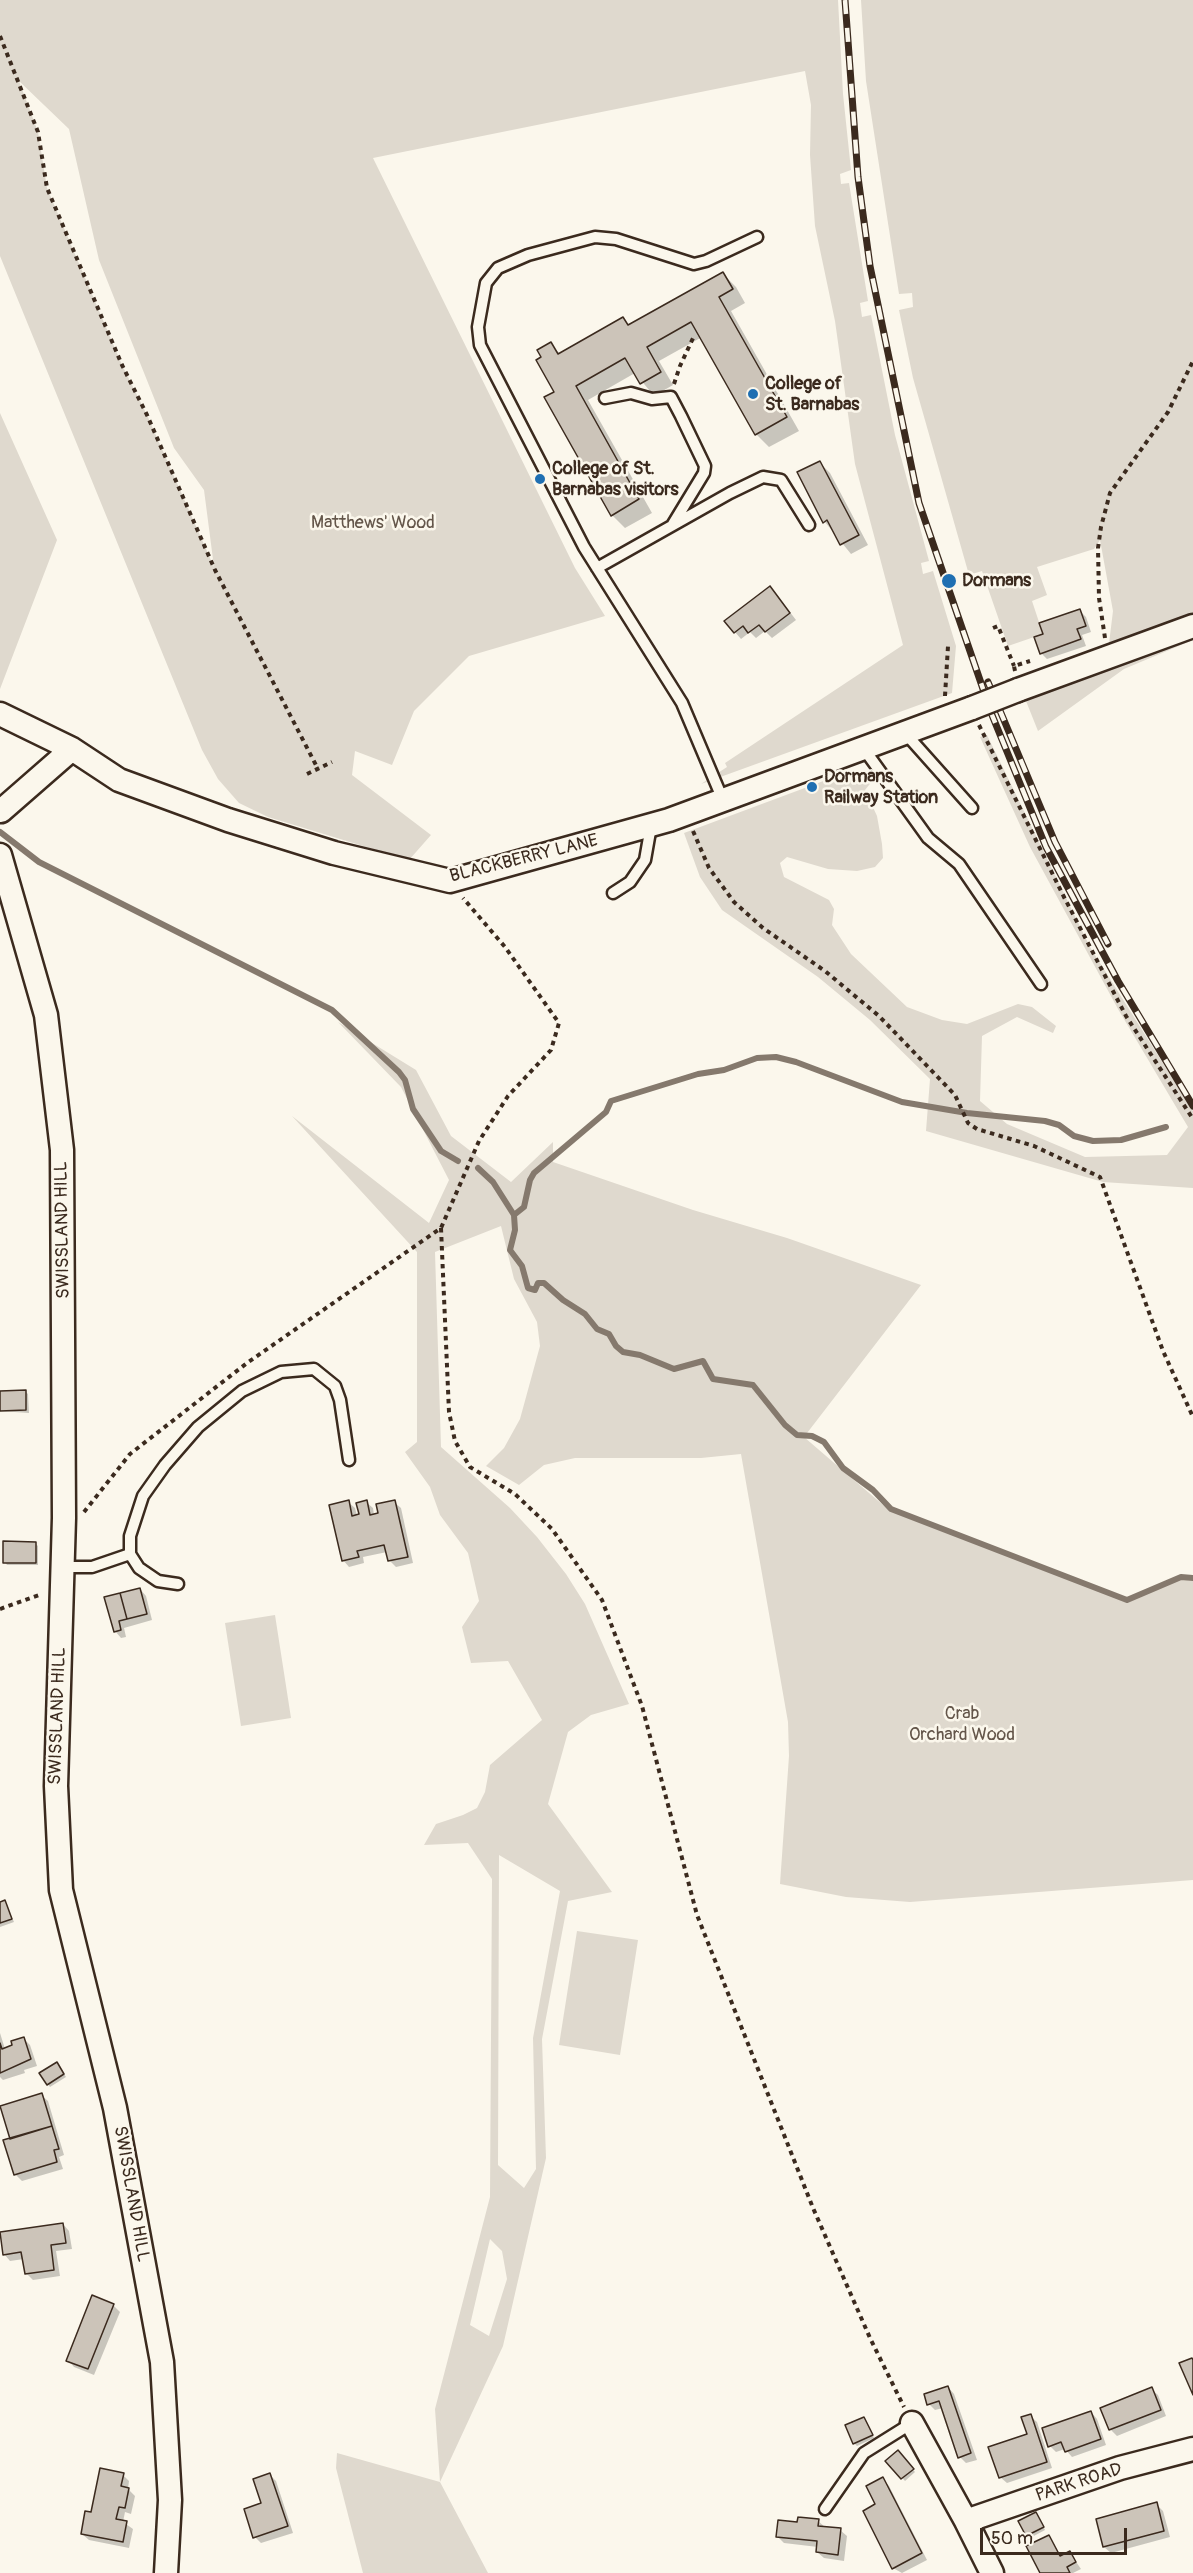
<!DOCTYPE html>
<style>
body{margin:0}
#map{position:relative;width:1193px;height:2573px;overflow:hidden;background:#fbf7ec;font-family:Pangolin,sans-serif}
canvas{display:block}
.scale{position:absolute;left:980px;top:2528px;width:147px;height:27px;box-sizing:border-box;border:3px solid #3b2a1e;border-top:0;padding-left:8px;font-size:18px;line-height:21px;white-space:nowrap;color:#3b2a1e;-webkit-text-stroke:4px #fbf7ec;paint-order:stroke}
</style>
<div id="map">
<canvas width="1193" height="2573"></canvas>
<div class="scale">50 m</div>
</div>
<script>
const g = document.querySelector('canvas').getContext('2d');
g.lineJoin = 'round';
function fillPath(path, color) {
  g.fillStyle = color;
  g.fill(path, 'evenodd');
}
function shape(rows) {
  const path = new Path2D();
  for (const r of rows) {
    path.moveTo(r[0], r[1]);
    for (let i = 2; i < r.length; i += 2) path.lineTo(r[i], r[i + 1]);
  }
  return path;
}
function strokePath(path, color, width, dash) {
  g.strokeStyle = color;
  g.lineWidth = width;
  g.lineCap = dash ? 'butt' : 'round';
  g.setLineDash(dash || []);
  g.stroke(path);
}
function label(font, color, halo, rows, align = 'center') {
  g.font = font + ' Pangolin,sans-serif';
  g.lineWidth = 5;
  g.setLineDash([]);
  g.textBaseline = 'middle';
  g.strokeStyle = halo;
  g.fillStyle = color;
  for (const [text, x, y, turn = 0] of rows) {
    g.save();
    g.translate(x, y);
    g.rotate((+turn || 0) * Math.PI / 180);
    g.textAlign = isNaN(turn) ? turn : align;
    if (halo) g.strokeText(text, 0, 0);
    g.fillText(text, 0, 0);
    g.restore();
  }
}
fillPath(shape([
 [0,0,838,0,843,94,851,170,840,174,841,184,849,183,868,301,860,303,862,317,871,315,895,435,929,561,921,563,923,574,933,571,956,646,952,693,701,784,727,767,725,763,903,645,855,464,835,321,815,226,810,155,811,105,805,71,373,158,575,568,605,616,469,656,414,711,392,765,355,751,352,775,431,835,409,860,268,817,239,803,218,779,202,750,0,256],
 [19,81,69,129,99,260,174,448,204,490,214,567,147,415,122,365,47,188,38,132],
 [861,0,1193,0,1193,640,1124,669,1038,731,1026,701,1106,668,1113,611,1100,540,1094,549,1037,567,1047,595,1032,601,1043,634,1008,646,982,571,969,575,913,378,899,310,913,307,912,293,899,294,866,81],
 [0,413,57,540,0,689],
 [987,735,1090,947,1193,1111,1193,1188,1103,1182,926,1131,930,1079,870,1020,818,977,722,910,700,877,684,833,853,770,873,780,865,790,877,816,882,844,883,858,875,867,857,871,828,869,787,857,780,863,784,877,829,900,834,909,832,925,851,954,907,1007,942,1020,967,1024,1018,1004,1032,1007,1056,1026,1053,1033,1017,1017,982,1036,980,1101,1007,1124,1085,1157,1167,1155,1188,1127,1118,1009,1030,847,980,737],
 [338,1022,416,1070,451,1136,511,1182,553,1142,553,1162,693,1210,787,1238,921,1285,804,1437,890,1511,1126,1602,1181,1579,1193,1581,1193,1880,910,1902,846,1897,780,1884,789,1756,788,1722,741,1454,701,1458,575,1458,544,1465,519,1485,486,1466,504,1448,520,1419,540,1346,537,1322,514,1279,501,1226,435,1252,441,1447,510,1508,537,1537,566,1574,585,1604,629,1704,591,1715,568,1732,548,1804,612,1892,568,1901,542,2039,546,2158,503,2346,440,2482,488,2573,363,2573,336,2468,337,2453,440,2482,435,2409,490,2197,492,1879,468,1843,424,1845,436,1824,463,1815,477,1808,485,1792,490,1765,542,1720,508,1661,471,1663,462,1627,479,1601,468,1553,440,1515,430,1487,405,1452,417,1442,417,1252,292,1116,429,1223,449,1180,401,1087],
 [499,1855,560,1891,533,2038,536,2169,524,2188,498,2165],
 [490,2239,502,2251,507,2279,489,2336,470,2325],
 [275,1615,291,1718,241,1726,225,1623],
 [577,1931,638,1940,620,2055,559,2045]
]), '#dfd9ce');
fillPath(shape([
 [723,274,736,287,745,303,731,311,799,431,769,447,756,434,702,337,659,361,673,385,654,396,635,373,588,400,652,513,625,528,612,515,556,392,551,344,560,354,623,319,630,326],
 [820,463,830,473,868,545,851,554,825,522],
 [776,594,796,620,772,638,765,631,756,638,750,632,741,639,735,632],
 [1080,611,1086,617,1091,632,1082,635,1086,646,1047,659,1041,653,1045,635],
 [25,1391,28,1394,29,1413,0,1411,0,1392],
 [348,1502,355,1508,357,1516,361,1515,366,1502,373,1508,374,1515,380,1514,394,1502,401,1508,413,1563,396,1567,390,1561,387,1552,363,1557,364,1563,349,1567,343,1560],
 [35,1543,38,1546,38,1565,7,1565,5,1562],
 [140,1589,146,1596,152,1620,124,1628,126,1637,121,1638,115,1631,106,1598],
 [5,1902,14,1922,0,1927,0,1904],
 [0,2033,5,2049,24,2039,30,2045,37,2066,24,2070,25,2073,3,2080,0,2077],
 [60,2067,66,2077,50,2087,48,2084],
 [41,2095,48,2101,64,2155,59,2157,63,2169,22,2181,15,2174,11,2140],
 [63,2224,69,2231,72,2249,56,2251,60,2276,33,2280,26,2273,24,2259,10,2261,4,2254],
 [113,2305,120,2312,94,2375,74,2367,68,2360],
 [948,2387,954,2394,977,2460,966,2463,960,2457,943,2408,935,2410,929,2404],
 [1151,2389,1158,2395,1166,2416,1117,2436,1110,2429],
 [1091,2412,1097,2419,1106,2445,1072,2457,1065,2449,1056,2452,1050,2446],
 [1030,2416,1037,2422,1052,2468,1007,2483,1000,2477,1029,2435],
 [864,2419,874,2438,857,2446,854,2443],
 [898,2452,915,2472,905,2481,887,2461],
 [123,2475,129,2481,128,2489,135,2496,131,2514,125,2512,123,2522,133,2529,129,2548,89,2540,82,2534,92,2514],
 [270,2475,276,2481,293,2533,261,2543,255,2537],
 [883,2479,889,2486,927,2560,902,2573,893,2568,877,2505],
 [1156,2504,1163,2511,1170,2537,1111,2553,1104,2547,1097,2520],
 [1038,2516,1045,2530,1030,2538,1027,2535],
 [818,2521,825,2527,840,2530,847,2536,844,2561,824,2558,817,2552,818,2547,784,2543,777,2536],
 [1049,2537,1062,2557,1070,2553,1081,2569,1073,2573,1041,2573]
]), '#0003');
strokePath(shape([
 [0,832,39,862,332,1010,399,1072,405,1080,413,1109,441,1151,458,1161],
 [478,1168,493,1182,514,1215,515,1230,510,1250,522,1266,528,1288,535,1290,538,1283,544,1283,563,1300,585,1314,597,1329,609,1334,616,1346,623,1352,640,1355,674,1369,703,1361,713,1379,753,1385,785,1425,797,1435,812,1436,824,1442,843,1468,873,1490,891,1509,1127,1600,1181,1577,1193,1578],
 [514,1215,524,1207,530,1180,534,1173,606,1112,611,1101,698,1074,724,1070,757,1058,776,1057,796,1062,902,1102,967,1113,1045,1121,1059,1125,1074,1136,1093,1141,1121,1140,1166,1127]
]), '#85796d', 6);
const building = shape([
 [723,272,733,289,719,297,787,417,755,435,691,322,647,347,661,372,640,384,625,358,576,386,639,499,611,516,544,397,554,392,536,360,541,357,537,350,551,342,558,354,623,317,628,325,723,272],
 [820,461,859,535,840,545,827,520,823,523,797,472,820,461],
 [770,586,790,613,765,632,759,625,748,633,743,626,734,633,724,621,770,586],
 [1080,609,1086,626,1077,629,1081,639,1040,654,1034,637,1043,634,1039,623,1080,609],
 [26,1390,26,1410,0,1411,0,1391,26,1390],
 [349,1500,352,1516,359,1514,356,1503,367,1500,370,1515,378,1513,376,1504,395,1500,408,1557,388,1561,384,1545,357,1551,359,1557,342,1561,329,1505,349,1500],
 [3,1541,36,1542,36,1563,3,1563,3,1541],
 [140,1588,147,1614,127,1619,120,1593,140,1588],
 [120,1593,127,1619,119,1621,121,1630,114,1632,104,1597,120,1593],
 [5,1900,12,1919,0,1923,0,1902,5,1900],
 [24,2037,31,2059,0,2073,0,2043,2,2049,12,2045,11,2041,24,2037],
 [57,2062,64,2074,47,2085,39,2073,57,2062],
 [42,2093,52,2126,10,2139,0,2106,42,2093],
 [52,2126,59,2149,54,2150,57,2162,14,2175,3,2140,52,2126],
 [63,2223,66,2243,51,2245,54,2270,25,2274,21,2252,3,2255,0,2232,63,2223],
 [92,2295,114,2304,88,2369,66,2361,92,2295],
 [1192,2358,1193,2360,1193,2395,1179,2363,1192,2358],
 [948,2386,971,2453,958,2458,939,2401,927,2405,924,2394,948,2386],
 [1152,2387,1161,2410,1109,2430,1100,2408,1152,2387],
 [1091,2411,1101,2439,1065,2452,1061,2442,1048,2447,1042,2428,1091,2411],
 [1031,2414,1047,2462,999,2478,988,2447,1027,2434,1021,2417,1031,2414],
 [864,2417,873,2435,853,2444,845,2425,864,2417],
 [898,2450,914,2469,901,2479,885,2461,898,2450],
 [100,2468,124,2473,121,2486,129,2488,125,2508,119,2507,116,2519,127,2521,123,2542,81,2534,85,2511,91,2512,100,2468],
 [270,2473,288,2526,253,2538,244,2509,261,2503,253,2479,270,2473],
 [883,2477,922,2553,892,2569,863,2511,875,2504,866,2486,883,2477],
 [1157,2502,1164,2531,1103,2547,1096,2519,1157,2502],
 [1036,2512,1044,2527,1026,2536,1018,2521,1036,2512],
 [798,2517,819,2519,818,2526,841,2528,838,2555,816,2552,817,2541,776,2537,778,2520,797,2522,798,2517],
 [1049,2535,1060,2556,1070,2551,1076,2562,1067,2567,1070,2573,1040,2573,1026,2546,1049,2535]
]);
fillPath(building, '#ccc4b9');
strokePath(building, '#3b2a1e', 1.5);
const lane = shape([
 [605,398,631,393,652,399,671,397,681,416,705,466,704,473,673,524],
 [597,568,730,493,763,477,781,480,809,525],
 [906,734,972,808],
 [864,749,928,838,959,864,1041,984],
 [723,800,682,703,584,547,480,345,478,327,486,283,498,268,528,255,595,237,616,239,694,264,706,261,757,237],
 [613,893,630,882,645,860,651,826],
 [130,1554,139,1568,158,1581,178,1584],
 [63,1567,92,1567,130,1554,130,1536,143,1496,165,1465,198,1427,242,1391,281,1372,314,1369,335,1386,340,1400,349,1460],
 [825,2509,864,2453,912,2423]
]);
const street = shape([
 [1018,690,1193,626],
 [0,714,72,749,119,780,228,820,334,853,450,881,669,820,972,708],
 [1,811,72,749],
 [0,855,46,1015,62,1150,64,1518,56,1786,61,1890,115,2108,162,2362,170,2500,166,2573],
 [912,2423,966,2521,992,2573],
 [966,2521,1120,2468,1193,2449]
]);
strokePath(lane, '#3b2a1e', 15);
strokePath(street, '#3b2a1e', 27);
strokePath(shape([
 [0,36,38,132,47,188,122,365,147,415,215,570,318,769],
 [674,384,680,366,694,336],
 [993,628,998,626,1014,666],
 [1105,638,1099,598,1098,548,1101,527,1110,493,1168,412,1193,361],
 [1015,671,1014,666,1030,661],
 [945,696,948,646],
 [979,725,1064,897,1126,1016,1193,1119],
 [307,774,332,762],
 [693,831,709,868,734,902,763,928,825,971,879,1016,955,1095,968,1123,977,1129,1034,1146,1100,1177,1163,1351,1193,1417],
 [441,1228,449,1412,455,1441,470,1467,515,1494,552,1529,602,1600,642,1706,697,1915,813,2208,870,2338,904,2407],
 [84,1512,130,1454,247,1363,441,1228,479,1141,508,1096,551,1050,559,1023,505,947,463,898],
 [0,1609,42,1594]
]), '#3b2a1e', 4, [4.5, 4.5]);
strokePath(lane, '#fbf7ec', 10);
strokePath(street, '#fbf7ec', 22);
const rail = shape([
 [845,0,858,177,870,266,919,503,992,715,1046,847,1118,981,1193,1106],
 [988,682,1055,842,1108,944]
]);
strokePath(rail, '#3b2a1e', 7);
strokePath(rail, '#fbf7ec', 4.5, [14]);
const streetBridge = shape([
 [972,708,1018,690]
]);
strokePath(streetBridge, '#3b2a1e', 27, []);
strokePath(streetBridge, '#fbf7ec', 22);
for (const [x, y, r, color] of [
 [753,394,6,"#1f6fb2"],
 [540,479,6,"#1f6fb2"],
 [949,581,8,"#1f6fb2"],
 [812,787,6,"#1f6fb2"]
]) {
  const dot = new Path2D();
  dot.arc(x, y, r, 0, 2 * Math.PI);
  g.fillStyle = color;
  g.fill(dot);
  strokePath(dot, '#fbf7ec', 2);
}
label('bold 18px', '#3b2a1e', '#fbf7ec', [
 ["College of",765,384],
 ["St. Barnabas",765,405],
 ["College of St.",552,469],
 ["Barnabas visitors",552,490],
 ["Dormans",962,581],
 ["Dormans",824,777],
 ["Railway Station",824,798]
], 'left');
label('18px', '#64564a', '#fbf7ec', [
 ["Matthews' Wood",373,523],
 ["Crab",962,1714],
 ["Orchard Wood",962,1735]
]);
label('18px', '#3b2a1e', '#fbf7ec', [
 ["BLACKBERRY LANE",524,859,-14],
 ["SWISSLAND HILL",63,1230,-91],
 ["SWISSLAND HILL",58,1716,-88],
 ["SWISSLAND HILL",131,2194,80],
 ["PARK ROAD",1079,2483,-18]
]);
</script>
